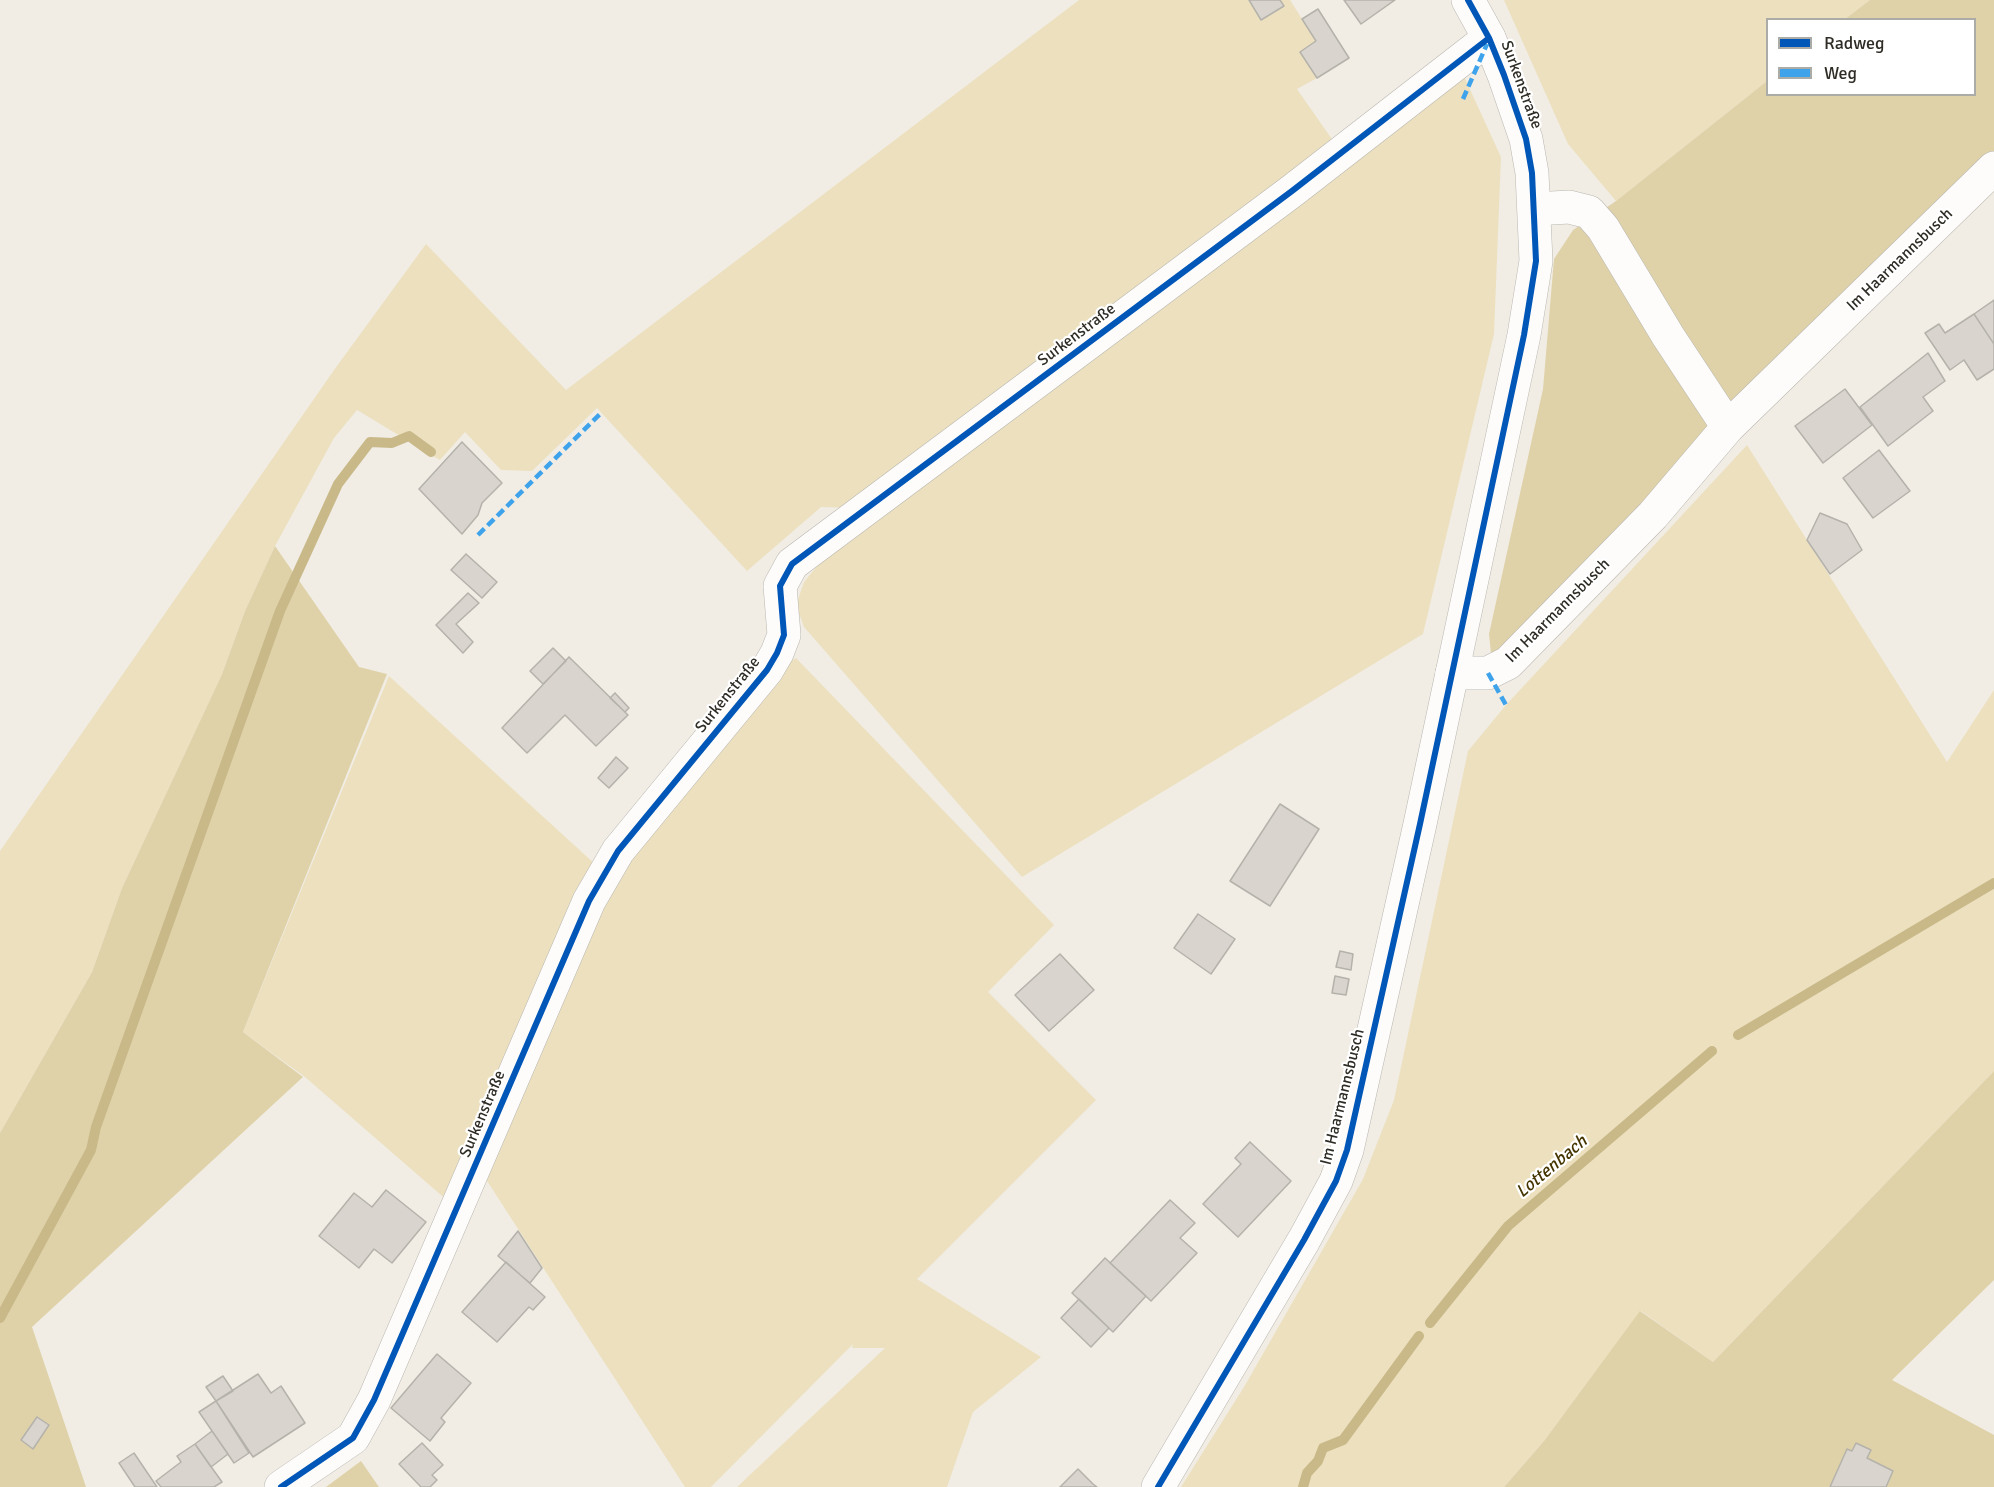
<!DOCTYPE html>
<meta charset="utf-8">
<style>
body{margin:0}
#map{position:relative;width:1994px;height:1487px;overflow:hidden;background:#f1ede4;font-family:Signika,sans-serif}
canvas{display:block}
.legend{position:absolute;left:1766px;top:18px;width:210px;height:78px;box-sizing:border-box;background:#fff;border:2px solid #ababa8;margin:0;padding:8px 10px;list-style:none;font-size:18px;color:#2e2c25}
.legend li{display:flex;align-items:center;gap:12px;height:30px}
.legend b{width:30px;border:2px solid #ababa8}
</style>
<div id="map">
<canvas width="1994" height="1487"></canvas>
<ul class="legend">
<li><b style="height:8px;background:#0057b8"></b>Radweg</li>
<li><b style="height:8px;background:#3ea3eb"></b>Weg</li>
</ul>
</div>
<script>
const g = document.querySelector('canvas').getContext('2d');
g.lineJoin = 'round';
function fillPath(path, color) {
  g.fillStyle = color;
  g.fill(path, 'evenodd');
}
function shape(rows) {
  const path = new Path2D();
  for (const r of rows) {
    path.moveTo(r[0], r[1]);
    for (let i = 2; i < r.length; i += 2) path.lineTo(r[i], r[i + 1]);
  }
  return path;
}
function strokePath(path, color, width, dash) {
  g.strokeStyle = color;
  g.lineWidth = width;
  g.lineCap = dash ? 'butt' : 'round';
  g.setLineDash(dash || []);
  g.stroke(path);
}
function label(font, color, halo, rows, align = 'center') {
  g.font = font + ' Signika,sans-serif';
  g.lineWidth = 4.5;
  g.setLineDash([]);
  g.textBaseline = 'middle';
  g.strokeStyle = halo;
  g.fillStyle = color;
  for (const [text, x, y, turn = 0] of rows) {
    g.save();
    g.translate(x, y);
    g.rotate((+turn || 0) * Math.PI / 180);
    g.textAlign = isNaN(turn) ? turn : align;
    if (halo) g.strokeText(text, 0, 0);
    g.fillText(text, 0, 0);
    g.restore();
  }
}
fillPath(shape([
 [1079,0,1290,0,1316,41,1300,52,1317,78,1297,89,1336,145,855,508,821,507,747,571,597,408,532,471,501,470,465,432,440,460,357,410,334,438,275,546,245,611,222,674,122,888,92,972,0,1133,0,851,334,370,426,244,566,390],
 [1504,0,1870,0,1845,19,1768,20,1767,81,1616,201,1568,144],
 [1462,72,1501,157,1494,334,1423,634,1022,877,804,627,796,605,804,582,828,553],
 [1747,445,1947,762,1994,690,1994,1071,1713,1362,1641,1311,1544,1441,1504,1487,1181,1487,1244,1387,1363,1179,1394,1100,1468,751,1506,705],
 [796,658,1054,925,988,992,1096,1100,917,1279,1041,1357,973,1412,947,1487,737,1487,885,1348,852,1348,853,1344,711,1487,685,1487,478,1167,589,901,778,669],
 [389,676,596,865,449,1202,305,1077,243,1032]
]), '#ece0bf');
fillPath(shape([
 [1870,0,1994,0,1994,183,1645,508,1510,644,1491,653,1489,634,1543,389,1554,259,1573,230,1616,201,1767,81,1768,94,1974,94,1974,20,1845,19],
 [275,546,359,667,387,674,243,1032,303,1077,32,1327,86,1487,0,1487,0,1133,92,972,122,888,222,674,245,611],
 [1994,1071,1994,1280,1892,1380,1994,1435,1994,1487,1504,1487,1544,1441,1640,1311,1713,1362],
 [361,1461,379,1487,326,1487]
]), '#dfd2a9');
strokePath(shape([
 [1738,1035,1994,883],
 [0,1318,91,1150,96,1127,280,611,338,484,370,442,392,443,409,436,431,452],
 [1430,1323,1508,1226,1712,1051],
 [1303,1487,1307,1473,1318,1461,1323,1448,1343,1440,1419,1336]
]), '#c9b989', 10);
const building = shape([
 [1249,0,1280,0,1284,6,1261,20,1249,0],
 [1344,0,1395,0,1361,24,1344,0],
 [1318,9,1349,58,1317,78,1300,52,1316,41,1302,19,1318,9],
 [1994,300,1994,344,1974,314,1994,300],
 [1974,314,1994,344,1994,369,1977,380,1964,360,1950,370,1925,333,1939,324,1945,333,1974,314],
 [1928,353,1945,381,1923,397,1933,411,1888,446,1860,407,1928,353],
 [1845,389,1872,425,1823,463,1795,426,1845,389],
 [462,442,502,483,482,503,478,515,462,534,419,489,462,442],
 [1879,450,1910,491,1873,518,1843,478,1879,450],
 [1820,513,1847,524,1862,550,1830,574,1807,540,1820,513],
 [466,554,497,582,482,598,451,570,466,554],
 [468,593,479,603,456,624,473,642,463,653,436,625,468,593],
 [553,648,566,661,543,684,530,671,553,648],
 [569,657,628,715,596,746,565,715,527,753,502,728,569,657],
 [615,693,629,708,625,712,610,698,615,693],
 [616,757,628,768,609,788,598,778,616,757],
 [1280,804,1319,829,1270,906,1230,881,1280,804],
 [1198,914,1235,939,1211,974,1174,948,1198,914],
 [1340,951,1353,954,1351,970,1336,967,1340,951],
 [1060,954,1094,990,1049,1031,1015,995,1060,954],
 [1335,976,1349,979,1346,995,1332,993,1335,976],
 [1250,1142,1291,1181,1238,1237,1203,1204,1241,1164,1235,1158,1250,1142],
 [386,1190,426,1222,392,1263,374,1249,359,1268,319,1236,354,1193,372,1207,386,1190],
 [1170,1200,1195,1223,1180,1238,1197,1253,1151,1301,1110,1263,1170,1200],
 [518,1231,542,1268,530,1283,498,1256,518,1231],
 [1105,1258,1146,1296,1113,1332,1072,1293,1105,1258],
 [506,1262,545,1297,533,1310,529,1307,497,1342,462,1312,506,1262],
 [1079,1299,1109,1328,1091,1347,1061,1318,1079,1299],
 [437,1354,471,1383,441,1418,445,1422,430,1441,391,1408,437,1354],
 [258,1374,271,1393,281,1386,305,1423,253,1457,216,1401,258,1374],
 [223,1376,233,1391,216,1401,206,1387,223,1376],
 [216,1401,249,1453,234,1463,199,1412,216,1401],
 [37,1417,49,1425,33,1449,21,1440,37,1417],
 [212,1431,228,1454,211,1467,195,1444,212,1431],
 [422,1443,443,1465,432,1475,437,1480,430,1487,421,1487,399,1464,422,1443],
 [1856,1443,1871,1450,1867,1458,1893,1471,1886,1487,1830,1487,1847,1449,1852,1451,1856,1443],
 [195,1444,222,1482,214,1487,161,1487,156,1481,181,1462,177,1456,195,1444],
 [134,1453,157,1487,135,1487,119,1463,134,1453],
 [1078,1469,1093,1484,1097,1487,1060,1487,1078,1469]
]);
fillPath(building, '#d9d5ce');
strokePath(building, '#b4b2ab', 1.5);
const street = shape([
 [1535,209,1569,207,1589,212,1603,228,1668,336,1728,427],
 [1452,673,1488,673,1508,663,1653,515,1728,427,1994,168],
 [281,1487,353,1438,374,1400,589,901,618,851,767,670,777,653,784,635,780,586,792,564,1292,191,1489,38]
]);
const secondary = shape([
 [1158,1487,1304,1240,1336,1181,1347,1150,1420,824,1524,335,1536,261,1532,173,1526,139,1504,75,1489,38,1468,0]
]);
strokePath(street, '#b9b7b0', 34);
strokePath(secondary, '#b9b7b0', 34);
strokePath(street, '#fdfcfb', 33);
strokePath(secondary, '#fdfcfb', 33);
strokePath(shape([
 [1463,99,1487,44],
 [478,535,601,413],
 [1488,673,1506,705]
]), '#3ea3eb', 4.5, [9, 4.5]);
strokePath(shape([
 [281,1487,353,1438,374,1400,589,901,618,851,767,670,777,653,784,635,780,586,792,564,1292,191,1489,38],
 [1158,1487,1304,1240,1336,1181,1347,1150,1420,824,1524,335,1536,261,1532,173,1526,139,1504,75,1489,38,1468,0]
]), '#0057b8', 6);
label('16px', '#2e2c25', '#fff', [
 ["Surkenstraße",1521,85,70],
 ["Im Haarmannsbusch",1900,260,-44],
 ["Surkenstraße",1077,335,-37],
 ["Im Haarmannsbusch",1558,611,-45],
 ["Surkenstraße",728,695,-51],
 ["Im Haarmannsbusch",1343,1097,-76],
 ["Surkenstraße",483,1114,-67]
]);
label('italic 18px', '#453600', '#fff', [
 ["Lottenbach",1552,1167,-40]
]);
</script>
